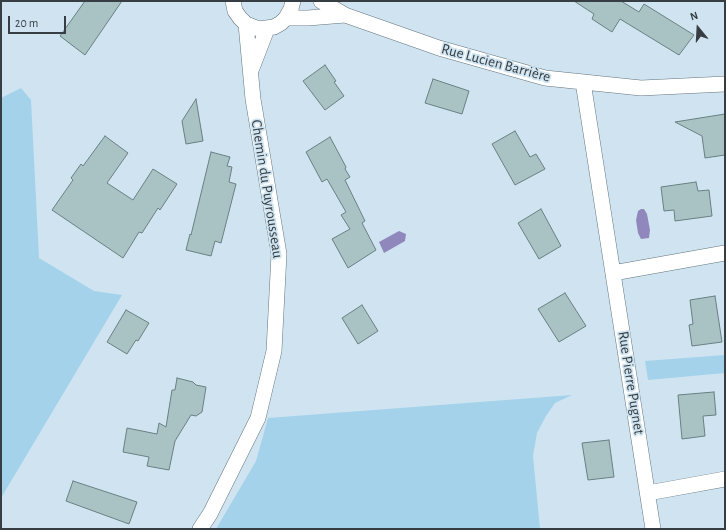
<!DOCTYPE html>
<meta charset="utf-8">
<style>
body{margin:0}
#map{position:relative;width:726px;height:530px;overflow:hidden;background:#cfe4f0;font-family:"Alegreya Sans",sans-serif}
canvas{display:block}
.frame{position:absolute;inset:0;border:2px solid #363e43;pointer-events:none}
.north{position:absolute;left:678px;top:8px;width:40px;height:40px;-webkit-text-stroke:3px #cfe4f0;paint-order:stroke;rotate:342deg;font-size:11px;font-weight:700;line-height:16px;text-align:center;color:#363e43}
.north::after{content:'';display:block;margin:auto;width:14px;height:18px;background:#363e43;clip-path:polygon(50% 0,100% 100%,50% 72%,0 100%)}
.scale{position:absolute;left:8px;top:16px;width:58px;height:18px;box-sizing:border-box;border:2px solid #363e43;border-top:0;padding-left:5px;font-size:12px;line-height:14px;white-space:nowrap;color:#363e43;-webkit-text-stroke:3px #cfe4f0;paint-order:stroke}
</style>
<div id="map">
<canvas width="726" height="530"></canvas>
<div class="frame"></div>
<div class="north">N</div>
<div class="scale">20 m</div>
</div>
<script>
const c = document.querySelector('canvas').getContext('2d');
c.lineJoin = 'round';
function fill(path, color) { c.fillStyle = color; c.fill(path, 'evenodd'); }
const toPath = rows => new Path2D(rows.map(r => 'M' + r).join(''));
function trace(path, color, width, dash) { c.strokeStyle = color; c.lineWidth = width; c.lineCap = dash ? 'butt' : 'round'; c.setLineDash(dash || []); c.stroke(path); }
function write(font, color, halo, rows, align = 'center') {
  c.font = font + ' "Alegreya Sans",sans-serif'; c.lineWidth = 3.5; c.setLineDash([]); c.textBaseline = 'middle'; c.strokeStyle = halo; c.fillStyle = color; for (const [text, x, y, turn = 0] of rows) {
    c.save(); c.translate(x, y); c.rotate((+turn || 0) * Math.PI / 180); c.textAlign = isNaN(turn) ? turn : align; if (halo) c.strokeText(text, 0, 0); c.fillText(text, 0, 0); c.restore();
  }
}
fill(toPath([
 [21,88,31,100,39,258,94,291,122,295,1,498,1,98],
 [725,355,725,373,648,380,645,361],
 [572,395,555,403,546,416,537,433,533,456,540,529,216,529,256,461,268,418]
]), '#a4d2eb');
fill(toPath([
 [641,209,644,209,647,214,650,230,649,238,641,239,638,233,636,220,638,211],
 [399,231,406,234,405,241,384,253,379,242]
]), '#9088bc');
const building = toPath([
 [85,1,122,1,85,55,60,36,85,1],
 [574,1,621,1,639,12,644,4,694,35,679,55,620,19,612,32,592,19,594,14,574,1],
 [325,65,336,81,334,82,344,96,325,110,303,81,325,65],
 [433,79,469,91,462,114,425,103,433,79],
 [196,99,203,141,186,144,182,121,196,99],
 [725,114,725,155,705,158,702,136,675,122,725,114],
 [515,131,530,157,536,154,545,169,515,185,492,144,515,131],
 [105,136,128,153,107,183,133,200,153,169,177,184,160,210,158,208,142,233,139,232,123,258,52,210,73,180,71,178,81,164,83,166,105,136],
 [330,137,346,167,345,169,350,177,345,180,365,221,362,223,376,250,348,268,332,239,350,229,341,215,346,212,327,179,322,182,306,152,330,137],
 [211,152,230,157,227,166,232,167,229,182,236,184,221,243,215,241,211,256,186,250,190,234,191,235,211,152],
 [696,182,698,191,709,190,712,216,675,221,674,210,664,211,661,187,696,182],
 [541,209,561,246,539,259,518,223,541,209],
 [565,293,586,326,559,342,538,309,565,293],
 [715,296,722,342,692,346,689,325,693,324,690,300,715,296],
 [362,305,378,331,358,344,342,318,362,305],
 [126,310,149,323,138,341,136,340,127,354,107,342,126,310],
 [177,378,193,382,196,385,206,387,202,412,196,416,191,415,175,441,169,470,147,466,149,457,123,452,127,428,157,434,159,423,166,427,172,390,175,390,177,378],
 [714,392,716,415,703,416,705,436,682,439,678,395,714,392],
 [609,440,614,477,588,480,582,443,609,440],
 [73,481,137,502,129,524,66,501,73,481]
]);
fill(building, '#a9c2c4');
trace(building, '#688082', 1);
const minor = toPath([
 [233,1,235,11,240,18,246,24,259,29,274,27,281,23,286,18,291,9,293,1],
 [321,1,345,15,439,48,545,78,641,88,725,84],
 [286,18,308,18,345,15],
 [252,68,267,29],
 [583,82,653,529],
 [613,273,725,253],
 [648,493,725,479],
 [200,529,210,514,258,418,274,351,279,254,253,99,246,24]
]);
trace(minor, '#62747e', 16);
trace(minor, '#fff', 15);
write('15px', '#363e43', '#cfe4f0', [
 ["Rue Lucien Barrière",496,63,15],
 ["Chemin du Puyrousseau",267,189,81],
 ["Rue Pierre Pugnet",631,383,81]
]);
</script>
